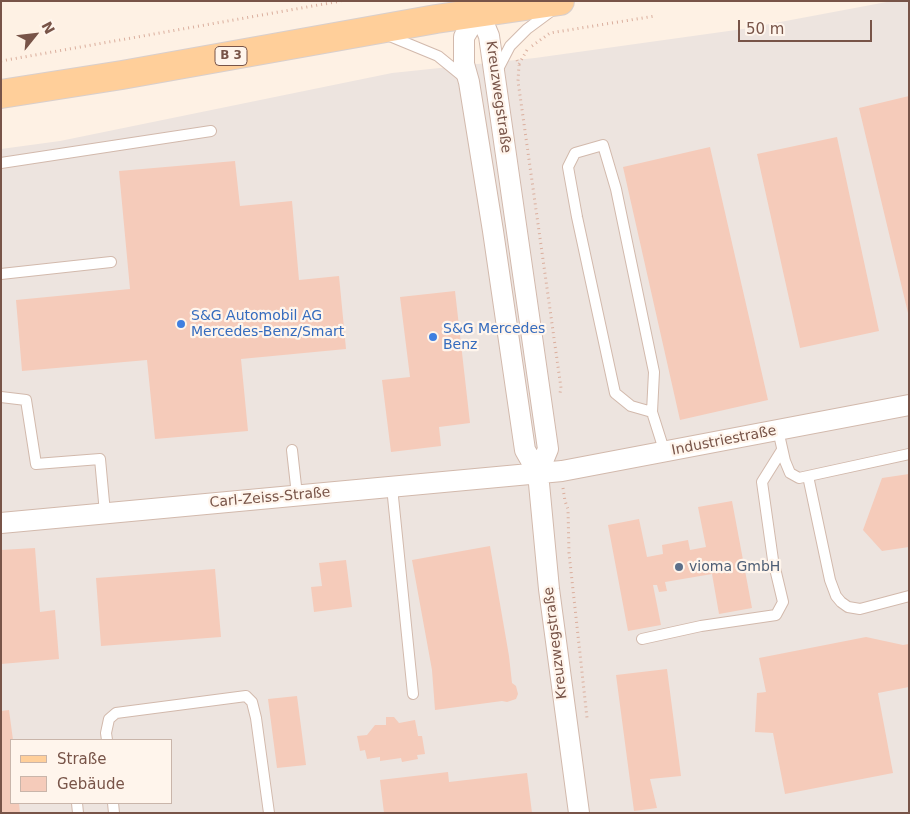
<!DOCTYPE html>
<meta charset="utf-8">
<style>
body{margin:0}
#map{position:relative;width:910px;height:814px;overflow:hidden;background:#fef1e4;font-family:"DejaVu Sans",sans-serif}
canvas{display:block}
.frame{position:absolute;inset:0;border:2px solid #785448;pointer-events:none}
.legend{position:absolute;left:10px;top:739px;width:162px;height:65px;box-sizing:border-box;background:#fff5ec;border:1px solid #c9b5aa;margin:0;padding:6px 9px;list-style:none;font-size:15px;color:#785448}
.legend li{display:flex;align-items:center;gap:10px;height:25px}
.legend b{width:25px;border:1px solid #c9b5aa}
.north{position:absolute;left:10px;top:10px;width:50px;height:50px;-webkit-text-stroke:4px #fff5ec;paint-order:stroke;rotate:61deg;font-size:14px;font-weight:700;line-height:20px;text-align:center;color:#785448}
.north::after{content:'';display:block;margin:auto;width:18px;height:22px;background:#785448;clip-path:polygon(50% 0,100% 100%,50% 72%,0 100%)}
.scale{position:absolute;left:738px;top:20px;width:134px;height:22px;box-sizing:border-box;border:2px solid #785448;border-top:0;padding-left:6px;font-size:15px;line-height:18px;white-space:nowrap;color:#785448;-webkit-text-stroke:4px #fff5ec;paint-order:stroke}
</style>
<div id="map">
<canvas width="910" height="814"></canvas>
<div class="frame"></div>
<ul class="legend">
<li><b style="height:6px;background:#ffcf9a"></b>Straße</li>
<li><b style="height:14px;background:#f5cbba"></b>Gebäude</li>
</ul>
<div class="north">N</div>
<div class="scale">50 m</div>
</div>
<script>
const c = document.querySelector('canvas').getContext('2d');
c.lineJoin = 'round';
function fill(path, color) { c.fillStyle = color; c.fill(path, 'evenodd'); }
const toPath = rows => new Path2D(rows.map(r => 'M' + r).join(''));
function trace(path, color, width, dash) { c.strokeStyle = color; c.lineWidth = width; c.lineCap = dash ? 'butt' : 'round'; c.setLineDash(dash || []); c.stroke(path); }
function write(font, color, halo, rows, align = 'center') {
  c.font = font + ' "DejaVu Sans",sans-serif'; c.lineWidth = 4.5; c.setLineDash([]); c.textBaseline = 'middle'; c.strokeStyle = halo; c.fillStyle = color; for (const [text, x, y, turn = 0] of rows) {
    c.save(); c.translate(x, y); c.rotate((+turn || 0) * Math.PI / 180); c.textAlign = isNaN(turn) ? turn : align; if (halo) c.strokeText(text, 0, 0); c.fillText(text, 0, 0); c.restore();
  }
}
fill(toPath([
 [892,1,909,1,909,813,1,813,1,149,60,141,392,73,535,58,743,29],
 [11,740,171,740,171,803,11,803]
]), '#ede4df');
fill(toPath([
 [909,96,909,313,908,313,859,108],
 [837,137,879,331,800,348,757,154],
 [710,147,768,400,680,420,623,167],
 [235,161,240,206,292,201,299,280,339,276,346,349,241,359,248,431,155,439,147,360,22,371,16,300,130,289,119,171],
 [455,291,470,423,439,427,441,446,391,452,382,380,410,377,400,297],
 [909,474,909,547,882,551,863,530,882,478],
 [732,501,752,608,719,614,712,574,665,582,667,591,659,592,657,585,653,585,661,625,628,631,608,525,639,519,647,557,663,554,662,545,688,540,690,550,706,547,698,507],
 [490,546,509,656,512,683,516,686,518,694,516,699,507,702,502,701,435,710,432,670,412,560],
 [35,548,40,612,55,610,59,659,1,664,1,550],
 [346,560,352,607,314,612,311,587,322,586,319,563],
 [215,569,221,637,101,646,96,578],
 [866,637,903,645,909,644,909,687,878,693,893,773,785,794,773,733,755,732,757,693,766,692,759,658],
 [667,669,681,776,650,779,657,808,634,811,616,675],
 [297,696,306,765,277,768,268,699],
 [9,710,13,740,11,740,11,803,19,803,20,813,1,813,1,711],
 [386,717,394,717,399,723,415,720,418,736,422,736,425,754,417,755,418,759,402,762,401,758,380,761,380,757,367,759,365,750,360,751,357,736,367,735,375,725,386,725],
 [448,772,449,782,527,773,532,813,384,813,380,780]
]), '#f5cbba');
const lane = toPath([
 [387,35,438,56,465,78],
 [497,71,510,46,527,29,554,9],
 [1,163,211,131],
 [1,274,111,262],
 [1,397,26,400,36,464,100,459,105,513],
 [652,412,654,372,616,189,603,145,575,153,568,167,577,217,615,393,631,406,652,412,665,453],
 [778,430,785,461,790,473,799,478,909,454],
 [292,450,297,495],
 [808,476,830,580,836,596,841,602,848,607,860,609,909,596],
 [392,487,413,694],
 [642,639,701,626,776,615,783,602,773,560,762,482,782,450],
 [107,740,106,733,109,719,116,713,246,696,252,702,256,718,269,813],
 [77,803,78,813],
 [113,803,114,813]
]);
const street = toPath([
 [478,3,479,12,489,36,548,449,538,473],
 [479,12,464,37,464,64,469,82,493,231,525,450,538,473,549,589,579,813],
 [1,523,562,471,909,405]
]);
const primary = toPath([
 [1,94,122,75,436,19,560,1]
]);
trace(lane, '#d2b9ac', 12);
trace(street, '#d2b9ac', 22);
trace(primary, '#d9cfcc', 30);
trace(toPath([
 [532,46,550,33,655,16],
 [517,60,519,65,518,81,561,388,560,393],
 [1,61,341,1],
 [519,64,527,50],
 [563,488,565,501,568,509,569,553,587,718]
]), '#daae9d', 3, [1, 4]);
trace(lane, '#fff', 10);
trace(street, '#fff', 20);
trace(primary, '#ffcf9a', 28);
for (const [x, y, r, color] of [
 [181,324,5,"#3f7fe0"],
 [433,337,5,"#3f7fe0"],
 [679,567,5,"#5c6f8a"]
]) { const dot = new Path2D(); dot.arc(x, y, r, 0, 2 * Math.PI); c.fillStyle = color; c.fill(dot); trace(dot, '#fff5ec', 2); }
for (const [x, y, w] of [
 [231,56,32]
]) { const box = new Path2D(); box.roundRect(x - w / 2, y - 9.5, w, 19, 4); c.fillStyle = '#fff5ec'; c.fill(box); trace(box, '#785448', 1); }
write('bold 12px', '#785448', null, [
 ["B 3",231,56]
]);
write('14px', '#785448', '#fff5ec', [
 ["Kreuzwegstraße",498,97,82],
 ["Industriestraße",724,441,-11],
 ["Carl-Zeiss-Straße",270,498,-5],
 ["Kreuzwegstraße",556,643,-97]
]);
write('14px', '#366cbe', '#fff5ec', [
 ["S&G Automobil AG",191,316],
 ["Mercedes-Benz/Smart",191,332],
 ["S&G Mercedes",443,329],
 ["Benz",443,345]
], 'left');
write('14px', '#4e5e75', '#fff5ec', [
 ["vioma GmbH",689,567]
], 'left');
</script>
